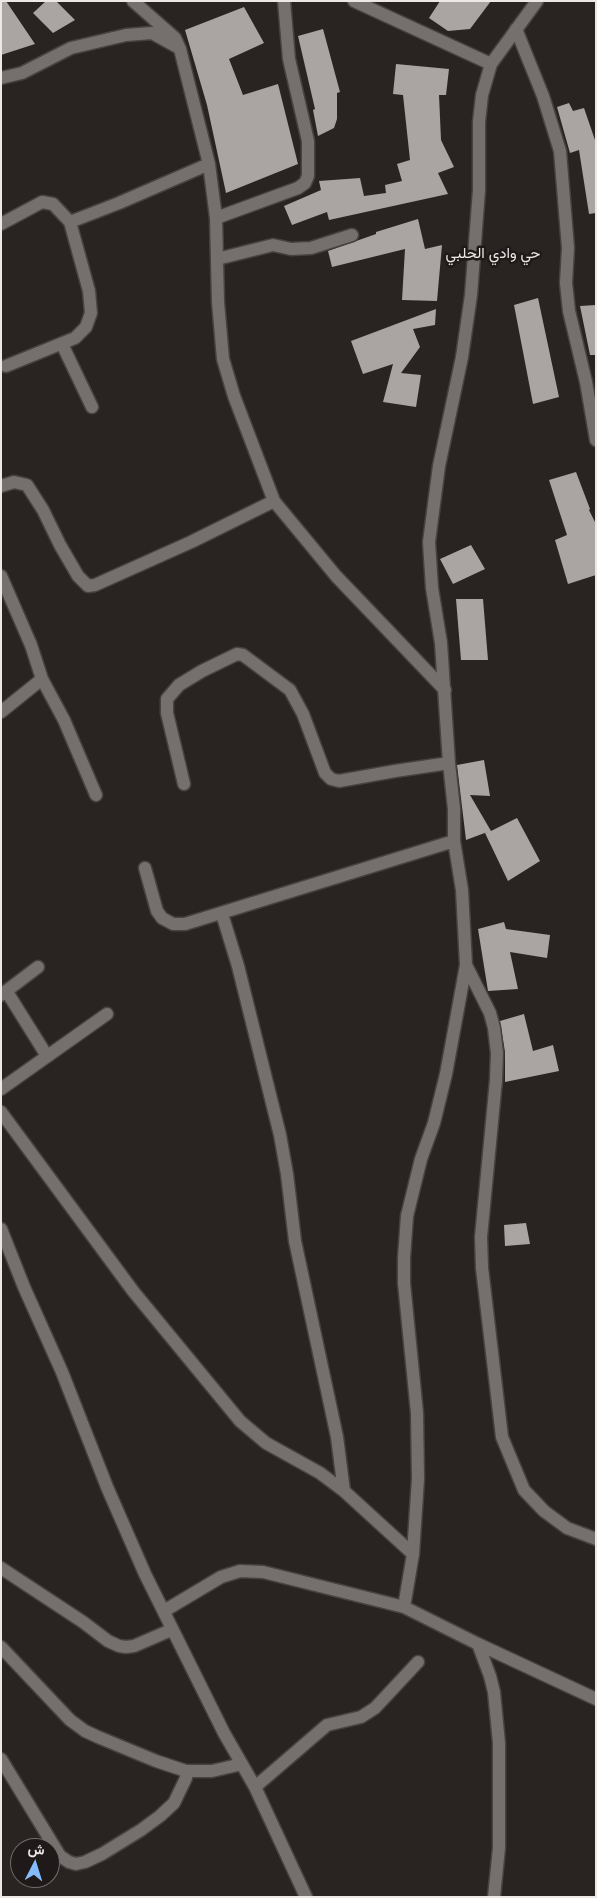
<!DOCTYPE html>
<meta charset="utf-8">
<style>
body{margin:0}
#map{position:relative;width:597px;height:1898px;overflow:hidden;background:#292422;font-family:"DM Sans",Vazirmatn,sans-serif}
canvas{display:block}
.frame{position:absolute;inset:0;border:2px solid #ebe8e6;pointer-events:none}
.north{position:absolute;left:10px;top:1838px;width:50px;height:50px;box-sizing:border-box;background:#1f1a19;border:1px solid #716c6b;border-radius:50%;rotate:5deg;font-size:14px;font-weight:700;line-height:20px;text-align:center;color:#ebe8e6}
.north::after{content:'';display:block;margin:auto;width:18px;height:22px;background:#86bbfb;clip-path:polygon(50% 0,100% 100%,50% 72%,0 100%)}
</style>
<div id="map">
<canvas width="597" height="1898"></canvas>
<div class="frame"></div>
<div class="north">ش</div>
</div>
<script>
const c = document.querySelector('canvas').getContext('2d');
c.lineJoin = 'round';
function fill(path, color) { c.fillStyle = color; c.fill(path, 'evenodd'); }
const toPath = rows => new Path2D(rows.map(r => 'M' + r).join(''));
function trace(path, color, width, dash) { c.strokeStyle = color; c.lineWidth = width; c.lineCap = dash ? 'butt' : 'round'; c.setLineDash(dash || []); c.stroke(path); }
function write(font, color, halo, rows, align = 'center') {
  c.font = font + ' "DM Sans",Vazirmatn,sans-serif'; c.lineWidth = 5; c.setLineDash([]); c.textBaseline = 'middle'; c.strokeStyle = halo; c.fillStyle = color; for (const [text, x, y, turn = 0] of rows) {
    c.save(); c.translate(x, y); c.rotate((+turn || 0) * Math.PI / 180); c.textAlign = isNaN(turn) ? turn : align; if (halo) c.strokeText(text, 0, 0); c.fillText(text, 0, 0); c.restore();
  }
}
fill(toPath([
 [1,1,6,1,35,44,1,55],
 [46,1,56,1,75,20,53,33,33,13],
 [440,1,491,1,470,29,448,31,429,18],
 [244,7,264,43,229,59,243,95,278,84,298,164,226,193,207,105,185,30],
 [323,29,340,92,337,93,337,119,334,128,318,136,313,110,315,109,298,36],
 [396,64,449,69,446,95,439,95,441,140,454,167,438,173,448,194,329,220,327,212,292,225,284,206,321,190,319,181,360,178,364,196,386,193,385,185,402,181,397,164,410,160,403,95,393,94],
 [569,103,573,111,584,108,596,143,596,213,589,214,579,150,570,153,557,107],
 [418,219,425,249,442,245,437,301,402,300,405,249,332,267,328,251,376,234,376,232],
 [538,298,559,397,533,404,514,305],
 [596,305,596,355,590,355,580,306],
 [436,309,435,325,413,329,420,347,401,373,421,375,416,407,383,402,393,364,363,374,351,341],
 [576,472,590,509,589,510,596,524,596,575,568,584,555,540,567,535,549,480],
 [471,545,485,569,453,584,440,559],
 [456,599,483,599,488,660,461,660],
 [484,760,490,796,470,795,491,831,517,818,540,861,508,881,485,833,490,831,466,840,457,765],
 [504,922,506,929,550,935,547,958,510,952,518,989,488,991,478,929],
 [524,1014,533,1051,553,1045,559,1071,505,1082,505,1052,500,1021],
 [526,1223,530,1244,505,1246,504,1225]
]), '#aaa4a2');
const minor = toPath([
 [133,1,175,38,180,49,209,164,216,218,218,302,223,359,234,396,274,501,336,576,445,690],
 [354,1,491,64],
 [516,29,543,96,560,151,568,248,566,283,569,311,586,382,596,440],
 [1,78,22,73,71,48,126,35,152,33,179,48],
 [216,218,298,188,305,183,308,176,308,141,289,59,284,1],
 [1,224,42,202,53,204,70,222],
 [217,259,273,245,291,249,311,248,352,235],
 [62,344,92,407],
 [6,366,75,338,86,327,91,313,89,291,70,222,119,203,209,164],
 [1,486,14,482,27,485,43,510,60,545,78,576,88,586,95,585,191,542,274,501],
 [1,576,31,645,42,679,64,720,96,795],
 [1,712,42,679],
 [184,784,167,713,167,699,179,685,202,671,237,654,243,655,290,690,303,714,325,773,331,779,339,781,395,771,449,763],
 [145,868,157,911,162,918,173,924,185,924,454,841],
 [222,914,238,966,280,1135,287,1174,295,1241,337,1437,344,1491],
 [466,965,490,1013,494,1028,497,1053,496,1080,481,1237,482,1268,502,1437,524,1490,544,1511,567,1528,596,1539],
 [7,992,47,1056],
 [1,995,38,967],
 [1,1089,107,1014],
 [1,1112,133,1291,240,1421,266,1443,320,1473,344,1491,413,1554],
 [1,1229,24,1287,62,1372,107,1487,145,1574,224,1733,255,1787,306,1897],
 [1,1568,83,1622,108,1641,119,1646,126,1647,134,1646,171,1630],
 [404,1607,413,1554,418,1479,417,1413,404,1283,404,1258,407,1216,421,1159,434,1123,446,1074,466,965,462,890,454,841,454,809,449,763,441,643,432,588,429,542,439,466,462,357,471,295,479,190,479,122,482,95,491,64,537,1],
 [164,1611,221,1577,240,1571,263,1572,404,1607,478,1644,596,1699],
 [478,1644,490,1676,494,1692,499,1743,499,1848,494,1897],
 [1,1647,70,1720,85,1731,98,1737,156,1761,186,1771,212,1771,242,1764],
 [1,1759,60,1856,69,1862,76,1864,85,1862,102,1854,141,1830,160,1816,174,1803,186,1778,186,1771],
 [255,1787,327,1725,361,1717,375,1708,418,1662]
]);
trace(minor, '#454240', 15);
trace(minor, '#75706d', 12);
write('15px', '#ebe8e6', '#1f1a19', [
 ["حي وادي الحلبي",493,254]
]);
</script>
